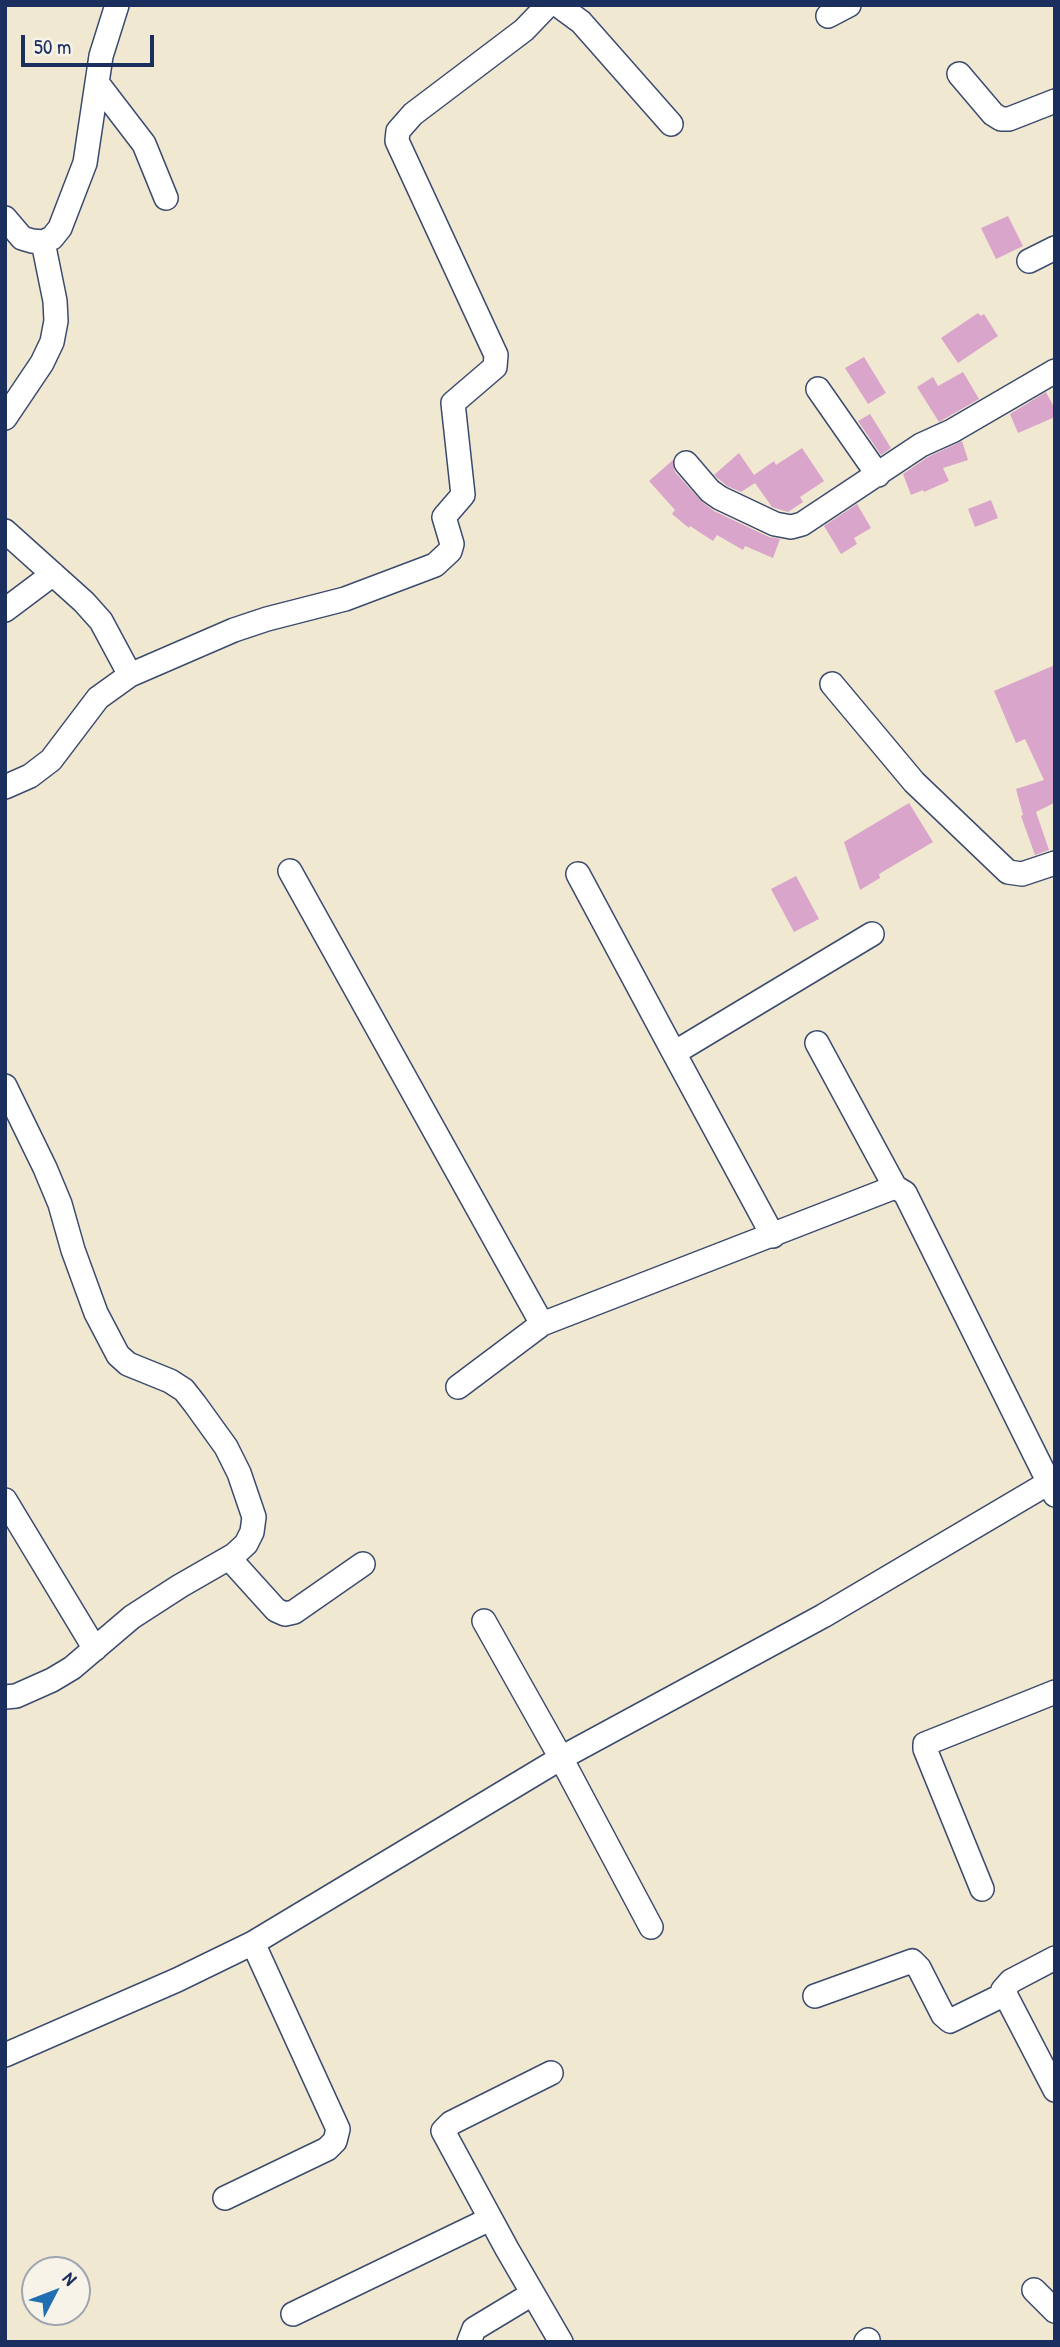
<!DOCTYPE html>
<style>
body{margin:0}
#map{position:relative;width:1060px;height:2347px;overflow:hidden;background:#f1e8d1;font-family:"Patrick Hand",sans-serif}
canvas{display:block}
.frame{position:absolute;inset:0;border:7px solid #1b2f5e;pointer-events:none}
.north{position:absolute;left:21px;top:2256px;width:70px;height:70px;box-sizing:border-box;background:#f7f3e8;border:2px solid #9fa5b1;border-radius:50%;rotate:48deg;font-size:19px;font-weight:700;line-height:28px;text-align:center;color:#1b2f5e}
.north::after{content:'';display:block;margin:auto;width:24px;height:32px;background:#1f6fb2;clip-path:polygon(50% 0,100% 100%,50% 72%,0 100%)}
.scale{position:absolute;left:21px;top:35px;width:133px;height:32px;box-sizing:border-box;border:4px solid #1b2f5e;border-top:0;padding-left:9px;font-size:21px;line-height:24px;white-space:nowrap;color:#1b2f5e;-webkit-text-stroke:5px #f7f3e8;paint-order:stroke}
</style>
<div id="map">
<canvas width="1060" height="2347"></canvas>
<div class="frame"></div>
<div class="north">N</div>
<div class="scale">50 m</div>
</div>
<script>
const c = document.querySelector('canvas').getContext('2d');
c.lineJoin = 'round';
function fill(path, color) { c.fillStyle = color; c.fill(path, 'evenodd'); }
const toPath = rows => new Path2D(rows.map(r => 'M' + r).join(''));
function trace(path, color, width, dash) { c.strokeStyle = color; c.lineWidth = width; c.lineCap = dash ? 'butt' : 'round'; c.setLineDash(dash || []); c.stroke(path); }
fill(toPath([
 [1008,216,1023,246,996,259,981,228],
 [978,313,981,316,984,314,998,336,958,363,941,338],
 [864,357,886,393,868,404,845,368],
 [963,372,979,399,939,422,917,387,933,377,938,386],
 [1046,392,1055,409,1055,417,1018,433,1010,414],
 [870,414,891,448,881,455,858,421],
 [962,441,968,460,943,468,949,481,924,492,923,490,911,495,903,474,928,457],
 [802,448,824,481,800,497,803,502,788,512,772,507,755,483,741,492,727,486,714,475,739,453,754,475,774,461,776,465],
 [673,460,675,472,702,502,714,511,769,537,780,539,773,558,745,546,743,550,717,535,713,541,690,526,689,528,672,514,675,510,649,481],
 [991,500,998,518,975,527,968,509],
 [857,504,871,528,854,538,857,544,841,554,824,526],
 [1055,665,1055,805,1054,803,1036,812,1049,850,1035,855,1021,816,1023,815,1016,789,1044,780,1025,739,1016,743,994,691],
 [909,803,933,842,879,874,880,878,860,890,844,842],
 [796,876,819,919,794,932,771,889]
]), '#d9a5ca');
const minor = toPath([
 [558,5,581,22,671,124],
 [828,16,849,5],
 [959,74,993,114,1001,119,1009,119,1055,101],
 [98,84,144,144,166,198],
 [5,218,22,238,32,241,43,242,52,238,60,228,85,163,101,56,117,5],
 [1029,261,1055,248],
 [818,389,878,475],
 [5,418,42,363,52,342,56,321,55,301,43,242],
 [686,463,710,491,720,498,775,524,791,527,802,524,921,445,952,431,1055,371],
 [5,531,84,602,101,621,130,675],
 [5,610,53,574],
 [832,684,914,782,1008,872,1022,874,1055,863],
 [5,787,30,776,51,760,98,698,130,675,234,630,267,619,345,599,435,565,450,551,452,544,444,517,463,495,453,403,495,367,496,355,397,141,398,131,413,114,524,30,548,5],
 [290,871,542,1324],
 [578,874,674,1053],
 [817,1043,895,1187],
 [5,1086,45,1168,60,1204,73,1250,96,1313,118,1355,128,1364,170,1381,184,1390,195,1404,226,1447,239,1473,254,1517,252,1532,246,1544,234,1555,180,1586,132,1617,72,1668,52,1680,16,1696,5,1697],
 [773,1236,674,1053,872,934],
 [458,1387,542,1324,895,1187,905,1193,1055,1495],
 [5,1500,95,1649],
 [229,1558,276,1610,285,1614,294,1612,363,1564],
 [484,1621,561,1758,651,1927],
 [982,1889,925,1749,925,1744,1055,1692],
 [1055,1958,1011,1981,1003,1990,1055,2090],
 [815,1996,912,1961,919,1968,943,2015,950,2021,1005,1994],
 [5,2055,177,1980,253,1943,561,1758,823,1616,1055,1479],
 [551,2073,451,2123,443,2131,507,2249,561,2342],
 [225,2198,327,2149,335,2141,338,2129,253,1943],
 [1034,2290,1055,2311],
 [293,2314,490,2219],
 [469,2342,474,2329,532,2294],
 [866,2342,868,2340]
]);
trace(minor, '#3b4b6f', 26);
trace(minor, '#fff', 23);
</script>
